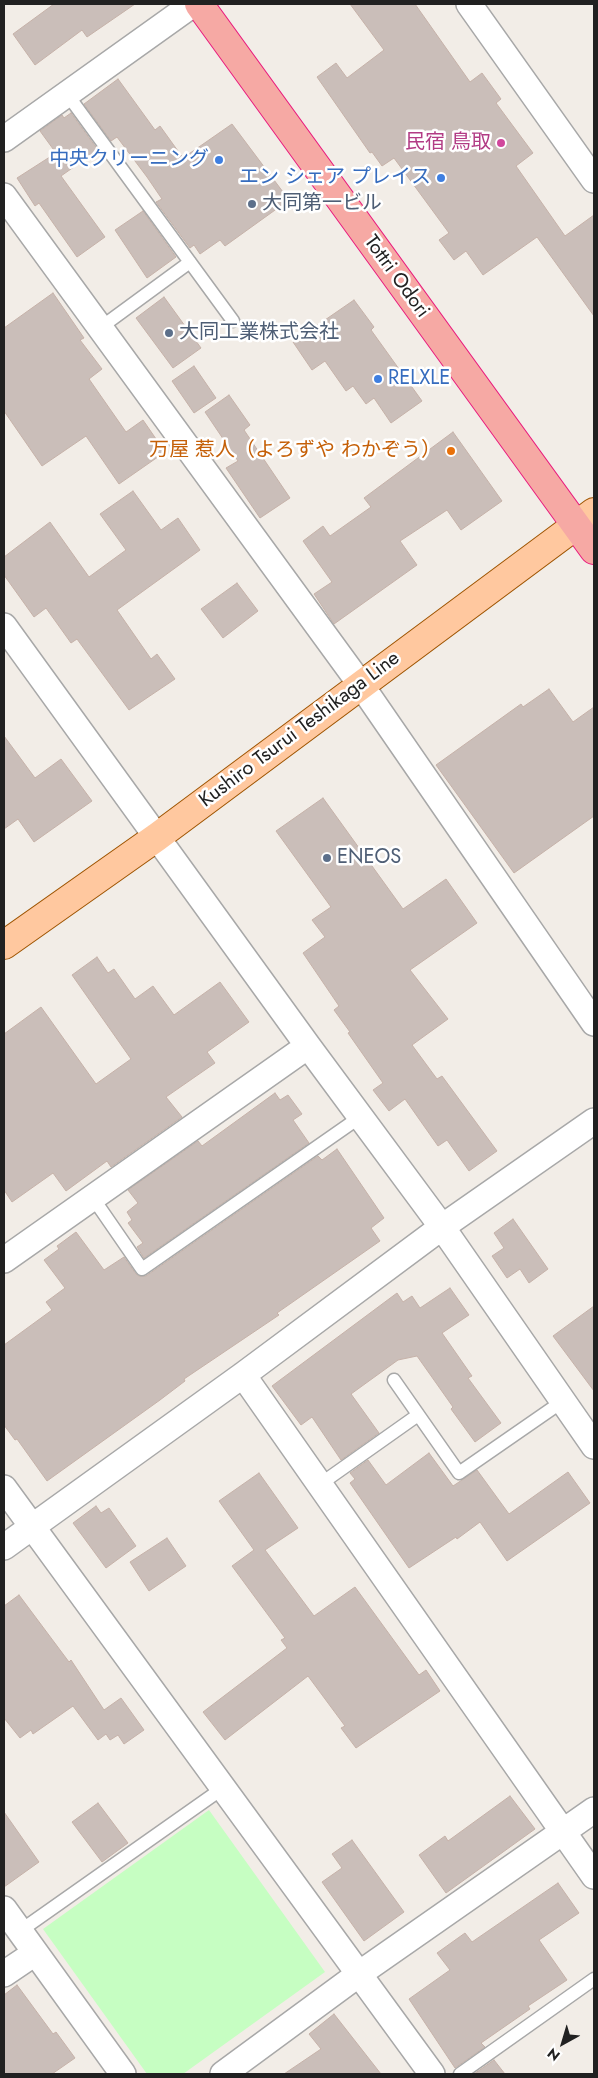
<!DOCTYPE html>
<meta charset="utf-8">
<style>
body{margin:0}
#map{position:relative;width:598px;height:2078px;overflow:hidden;background:#f2ede7;font-family:Jost,sans-serif}
canvas{display:block}
.frame{position:absolute;inset:0;border:5px solid #212121;pointer-events:none}
.north{position:absolute;left:538px;top:2018px;width:50px;height:50px;-webkit-text-stroke:4px #fff;paint-order:stroke;rotate:219deg;font-size:14px;font-weight:700;line-height:20px;text-align:center;color:#212121}
.north::after{content:'';display:block;margin:auto;width:18px;height:22px;background:#212121;clip-path:polygon(50% 0,100% 100%,50% 72%,0 100%)}
</style>
<div id="map">
<canvas width="598" height="2078"></canvas>
<div class="frame"></div>
<div class="north">N</div>
</div>
<script>
const c = document.querySelector('canvas').getContext('2d');
c.lineJoin = 'round';
function fill(path, color) { c.fillStyle = color; c.fill(path, 'evenodd'); }
const toPath = rows => new Path2D(rows.map(r => 'M' + r).join(''));
function trace(path, color, width, dash) { c.strokeStyle = color; c.lineWidth = width; c.lineCap = dash ? 'butt' : 'round'; c.setLineDash(dash || []); c.stroke(path); }
function write(font, color, halo, rows, align = 'center') {
  c.font = font + ' Jost,"Noto Sans JP",sans-serif'; c.lineWidth = 5; c.setLineDash([]); c.textBaseline = 'middle'; c.strokeStyle = halo; c.fillStyle = color; for (const [text, x, y, turn = 0] of rows) {
    c.save(); c.translate(x, y); c.rotate((+turn || 0) * Math.PI / 180); c.textAlign = isNaN(turn) ? turn : align; if (halo) c.strokeText(text, 0, 0); c.fillText(text, 0, 0); c.restore();
  }
}
fill(toPath([
 [209,1810,325,1972,183,2074,147,2074,43,1929]
]), '#c6fec2');
const building = toPath([
 [54,4,135,4,87,37,82,30,35,65,13,34,54,4],
 [350,4,415,4,470,82,482,73,501,99,496,103,533,153,516,166,565,236,594,215,594,316,537,237,483,275,466,251,454,260,439,240,449,233,394,158,382,166,372,152,370,153,317,77,336,63,347,78,384,50,350,4],
 [118,79,155,130,160,126,183,158,232,124,289,200,225,246,220,240,200,254,194,245,190,248,156,202,162,199,147,177,117,137,111,141,84,104,118,79],
 [71,113,98,150,61,176,105,237,77,257,39,203,35,206,17,178,56,153,40,131,62,115,64,118,71,113],
 [143,211,176,257,147,278,115,230,143,211],
 [53,293,84,338,80,340,102,369,89,379,126,432,143,420,165,452,119,484,86,436,42,466,4,411,4,328,53,293],
 [164,297,201,348,173,368,136,318,164,297],
 [354,300,374,327,371,330,422,401,391,423,374,398,366,404,353,386,346,391,325,361,312,370,293,342,354,300],
 [194,366,216,398,194,413,172,381,194,366],
 [229,395,250,425,244,430,290,498,260,518,226,468,238,461,205,412,229,395],
 [453,432,502,501,461,530,447,510,400,541,417,565,334,624,314,594,332,582,303,541,323,526,330,536,371,507,364,498,453,432],
 [133,491,161,530,178,518,200,550,117,610,151,659,157,654,175,679,129,710,77,639,71,643,46,608,34,617,4,575,4,557,50,522,89,577,126,550,100,514,133,491],
 [237,583,258,611,223,638,201,609,237,583],
 [549,689,573,722,594,707,594,816,514,873,436,765,521,704,523,707,549,689],
 [4,736,35,778,61,759,92,801,34,842,18,819,4,829,4,736],
 [323,798,403,909,446,879,477,923,410,970,448,1019,412,1045,437,1079,442,1076,497,1151,469,1171,447,1140,438,1146,405,1099,389,1111,373,1090,383,1083,348,1033,350,1032,334,1010,339,1006,303,953,325,937,312,920,331,907,276,831,323,798],
 [97,957,108,973,114,969,135,999,153,986,174,1015,220,982,249,1022,207,1052,215,1063,166,1097,182,1117,111,1167,107,1161,66,1191,53,1173,12,1202,4,1190,4,1034,41,1007,96,1084,131,1059,72,975,97,957],
 [275,1093,280,1100,288,1095,302,1114,293,1120,309,1143,144,1258,137,1247,143,1243,128,1223,132,1220,127,1212,138,1203,128,1190,198,1141,202,1146,275,1093],
 [337,1149,384,1218,371,1228,380,1241,277,1313,279,1315,184,1379,185,1381,160,1400,47,1481,17,1439,15,1440,4,1425,4,1345,52,1310,46,1302,65,1288,44,1260,59,1249,57,1246,76,1232,104,1270,124,1257,136,1274,139,1276,146,1276,318,1156,322,1160,337,1149],
 [513,1219,548,1269,529,1283,520,1269,507,1278,492,1256,504,1248,494,1233,513,1219],
 [450,1288,469,1315,442,1333,472,1376,468,1378,501,1423,475,1442,451,1409,453,1407,417,1356,398,1360,351,1394,379,1433,341,1460,312,1417,301,1425,272,1386,397,1293,403,1302,412,1296,420,1308,450,1288],
 [594,1306,594,1391,553,1336,594,1306],
 [429,1453,453,1486,477,1470,509,1514,568,1472,590,1503,507,1561,480,1522,457,1539,456,1537,409,1568,350,1483,355,1479,350,1473,368,1460,386,1485,429,1453],
 [259,1473,298,1528,265,1550,314,1616,355,1587,419,1675,426,1670,440,1691,356,1748,341,1728,345,1726,308,1676,225,1740,203,1712,287,1648,281,1640,285,1638,232,1566,254,1550,219,1501,259,1473],
 [96,1506,101,1513,109,1508,136,1546,106,1568,73,1523,96,1506],
 [167,1538,186,1566,149,1591,130,1562,167,1538],
 [19,1595,69,1662,71,1660,104,1710,121,1698,144,1730,124,1744,118,1735,110,1740,106,1734,98,1740,73,1706,33,1734,31,1730,20,1738,4,1718,4,1606,19,1595],
 [510,1796,535,1829,446,1893,419,1855,445,1836,448,1841,510,1796],
 [98,1803,128,1843,102,1862,72,1822,98,1803],
 [4,1812,39,1862,4,1887,4,1812],
 [352,1840,404,1912,364,1941,322,1882,342,1868,332,1854,352,1840],
 [558,1883,579,1913,539,1940,567,1980,528,2006,530,2009,481,2043,485,2047,455,2068,409,1999,450,1970,437,1953,465,1933,472,1942,558,1883],
 [17,1985,53,2034,56,2032,75,2058,52,2074,4,2074,4,1995,17,1985],
 [334,2014,381,2074,284,2074,321,2049,309,2034,334,2014],
 [494,2060,505,2074,474,2074,494,2060]
]);
fill(building, '#cabeb9');
trace(building, '#c5b1a8', 1);
const service = toPath([
 [67,94,233,321],
 [100,328,190,262],
 [93,1198,142,1269,360,1117],
 [394,1380,459,1473,563,1401],
 [319,1485,418,1415],
 [20,1931,223,1788],
 [460,2074,594,1979]
]);
const minor = toPath([
 [469,4,594,180],
 [4,139,193,4],
 [4,196,361,685,594,1023],
 [4,626,308,1046,442,1227,594,1446],
 [4,1260,308,1046],
 [243,1375,594,1876],
 [4,1488,432,2074],
 [4,1547,243,1375,442,1227,594,1121],
 [4,1909,123,2074],
 [4,1974,35,1953],
 [223,2074,359,1974,594,1810]
]);
const primary = toPath([
 [4,945,157,837,594,512]
]);
const trunk = toPath([
 [199,4,594,550]
]);
trace(service, '#a8a8a8', 15);
trace(minor, '#a8a8a8', 28);
trace(primary, '#9e5400', 30);
trace(trunk, '#e91b7e', 30);
trace(service, '#fff', 12);
trace(minor, '#fff', 25);
trace(primary, '#ffc89f', 28);
trace(trunk, '#f6a9a4', 28);
for (const [x, y, r, color] of [
 [501,143,5,"#d1479c"],
 [219,160,5,"#3f7fe0"],
 [441,178,5,"#3f7fe0"],
 [252,204,5,"#5c6f8a"],
 [169,333,5,"#5c6f8a"],
 [378,379,5,"#3f7fe0"],
 [451,451,5,"#e8710a"],
 [327,858,5,"#5c6f8a"]
]) { const dot = new Path2D(); dot.arc(x, y, r, 0, 2 * Math.PI); c.fillStyle = color; c.fill(dot); trace(dot, '#fff', 2); }
write('20px', '#b23c85', '#fff', [
 ["民宿 鳥取",491,143]
], 'right');
write('20px', '#366cbe', '#fff', [
 ["中央クリーニング",209,160],
 ["エン シェア プレイス",431,178],
 ["RELXLE",388,379,"left"]
], 'right');
write('20px', '#4e5e75', '#fff', [
 ["大同第一ビル",262,204],
 ["大同工業株式会社",179,333],
 ["ENEOS",337,858]
], 'left');
write('20px', '#212121', '#fff', [
 ["Tottri Odori",396,277,54],
 ["Kushiro Tsurui Teshikaga Line",300,730,-37]
]);
write('20px', '#c56008', '#fff', [
 ["万屋 惹人（よろずや わかぞう）",441,451]
], 'right');
</script>
